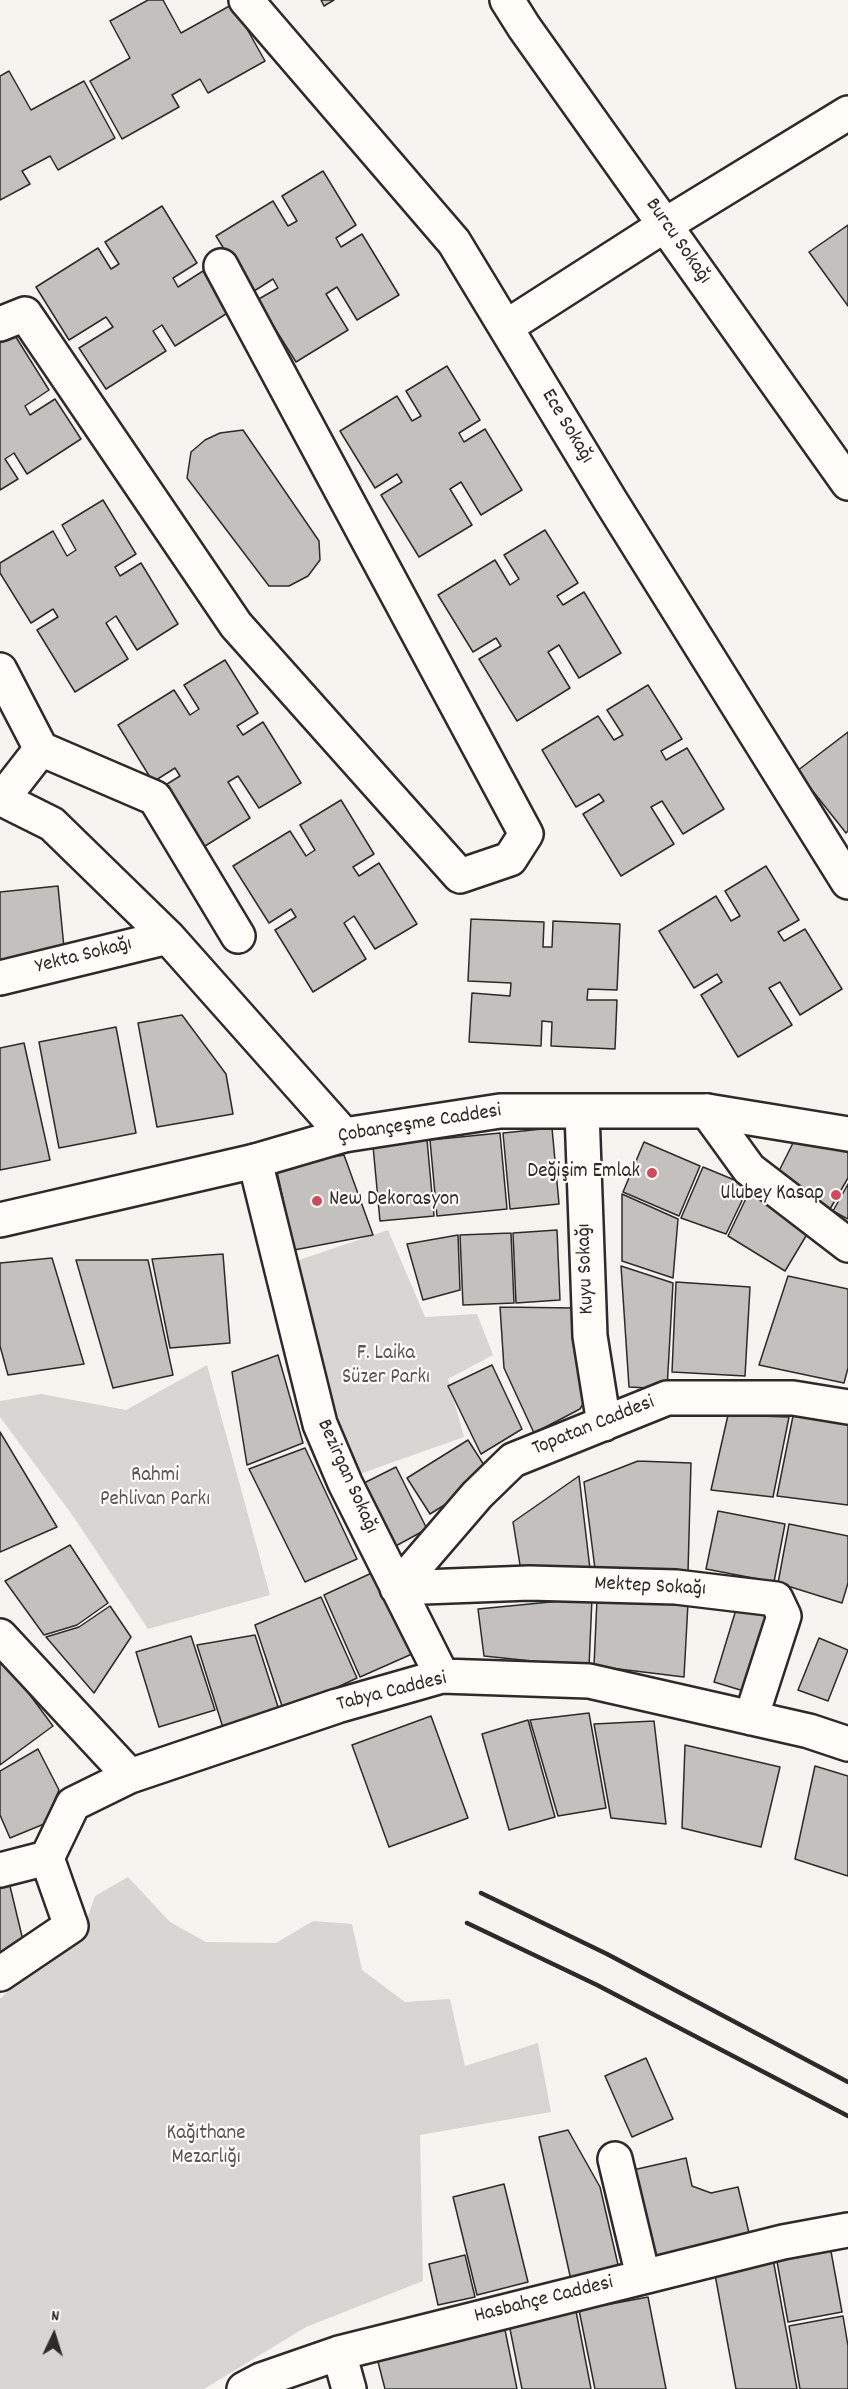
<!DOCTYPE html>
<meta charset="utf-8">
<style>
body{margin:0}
#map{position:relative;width:848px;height:2389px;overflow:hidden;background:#f5f4ef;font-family:Dekko,sans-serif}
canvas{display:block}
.north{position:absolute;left:24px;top:2305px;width:60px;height:60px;-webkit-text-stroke:4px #fdfcf7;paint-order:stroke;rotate:4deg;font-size:16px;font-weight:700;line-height:24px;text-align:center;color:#2b2b2b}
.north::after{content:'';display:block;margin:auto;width:21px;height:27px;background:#2b2b2b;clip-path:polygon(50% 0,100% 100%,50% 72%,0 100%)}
</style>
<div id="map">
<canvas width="848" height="2389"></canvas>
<div class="north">N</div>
</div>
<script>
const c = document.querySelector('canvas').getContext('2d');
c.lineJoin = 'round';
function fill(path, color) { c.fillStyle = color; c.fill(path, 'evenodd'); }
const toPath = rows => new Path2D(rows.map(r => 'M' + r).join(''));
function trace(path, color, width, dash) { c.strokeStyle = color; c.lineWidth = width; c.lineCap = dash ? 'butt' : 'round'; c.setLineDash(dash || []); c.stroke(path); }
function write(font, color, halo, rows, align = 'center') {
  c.font = font + ' Dekko,sans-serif'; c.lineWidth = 4.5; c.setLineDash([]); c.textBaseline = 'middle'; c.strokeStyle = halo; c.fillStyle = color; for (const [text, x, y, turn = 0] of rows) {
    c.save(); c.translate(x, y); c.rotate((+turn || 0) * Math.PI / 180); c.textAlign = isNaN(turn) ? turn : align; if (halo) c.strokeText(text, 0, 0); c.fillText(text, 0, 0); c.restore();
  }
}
fill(toPath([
 [388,1230,425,1317,477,1314,493,1355,448,1379,464,1437,351,1477,290,1263],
 [207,1365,270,1595,148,1629,73,1516,0,1417,0,1401,41,1394,126,1410],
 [128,1877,170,1922,206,1942,276,1943,313,1921,352,1924,362,1970,405,2002,450,1999,465,2066,538,2043,551,2112,420,2135,423,2281,306,2327,204,2389,0,2389,0,1999,18,1981,80,1940,95,1896]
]), '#d7d6d2');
const building = toPath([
 [148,0,163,0,181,33,233,4,265,61,208,93,200,79,172,95,179,107,122,139,90,81,130,58,110,21,148,0],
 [321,0,334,0,324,6,321,0],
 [9,71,31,110,84,81,115,138,58,170,50,156,22,171,30,184,0,200,0,76,9,71],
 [323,171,356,225,336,238,341,247,362,234,399,295,357,320,337,287,326,294,348,330,296,362,257,300,278,288,273,279,251,293,216,236,273,201,288,226,297,221,282,196,323,171],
 [162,206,197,263,173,278,178,287,203,271,229,312,175,346,162,325,153,331,166,351,106,389,79,348,113,327,106,317,69,340,36,287,98,248,111,269,119,264,105,242,162,206],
 [848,225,848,306,809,252,848,225],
 [14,334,49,390,25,406,30,415,55,399,81,439,27,474,14,453,5,459,18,479,0,490,0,343,14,334],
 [447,366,480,420,459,433,464,442,485,429,522,490,481,515,461,482,450,489,472,525,419,557,381,495,402,482,397,474,375,488,340,431,397,396,412,421,421,416,406,391,447,366],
 [243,430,319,541,320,560,308,576,289,586,269,586,187,478,191,452,205,440,220,433,243,430],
 [103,500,136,554,115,567,120,576,141,563,178,624,137,650,116,616,106,623,128,659,75,692,37,630,58,617,53,609,31,623,0,573,0,563,53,531,67,556,76,550,62,525,103,500],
 [545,530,578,583,557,596,563,605,584,592,621,653,579,678,559,645,548,652,570,688,517,721,479,659,501,646,496,638,473,652,438,595,495,560,510,585,519,579,504,555,545,530],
 [225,660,258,713,237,726,243,735,263,722,301,783,259,808,238,776,228,782,250,818,197,851,159,789,180,776,175,768,153,782,118,725,174,690,190,715,199,709,184,685,225,660],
 [648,685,682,739,661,751,666,760,687,748,724,809,683,834,662,801,651,807,674,844,621,876,583,814,604,801,599,794,576,807,542,750,598,716,614,740,623,735,607,710,648,685],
 [848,732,848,831,846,833,797,771,848,732],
 [341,800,374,854,353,867,359,876,379,863,417,924,375,949,354,916,344,923,366,959,313,992,275,930,296,917,291,909,269,923,233,866,290,831,306,856,315,850,300,825,341,800],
 [766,866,799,920,778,932,784,941,805,929,842,989,800,1015,780,982,769,988,792,1025,738,1057,701,995,722,982,717,974,694,988,659,931,716,896,731,921,740,916,725,891,766,866],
 [58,886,65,958,0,964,0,892,58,886],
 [471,919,544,922,543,947,552,947,553,921,620,924,617,990,588,989,587,1000,617,1000,615,1049,551,1046,552,1022,542,1021,541,1046,469,1042,472,993,510,996,511,983,468,981,471,919],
 [182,1015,226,1074,233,1114,157,1127,138,1023,182,1015],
 [116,1027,136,1133,59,1148,39,1042,116,1027],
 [24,1043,50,1160,0,1170,0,1048,24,1043],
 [552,1128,559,1204,510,1209,503,1133,552,1128],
 [500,1133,507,1209,437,1216,430,1140,500,1133],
 [798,1133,848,1152,848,1178,830,1209,779,1171,798,1133],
 [427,1140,434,1216,380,1221,373,1146,427,1140],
 [644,1142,700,1166,679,1216,623,1192,644,1142],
 [344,1155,373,1235,294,1250,276,1167,344,1155],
 [703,1167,749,1186,726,1234,681,1218,703,1167],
 [848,1184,848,1219,833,1211,848,1184],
 [751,1188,812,1226,785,1271,728,1236,751,1188],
 [622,1194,678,1219,673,1278,622,1261,622,1194],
 [557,1230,560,1300,516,1303,513,1233,557,1230],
 [511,1233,514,1303,463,1305,460,1235,511,1233],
 [458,1235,460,1290,423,1300,407,1244,458,1235],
 [223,1254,230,1343,170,1348,152,1259,223,1254],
 [52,1258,84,1364,8,1375,0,1346,0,1263,52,1258],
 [76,1260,148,1260,173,1375,113,1388,76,1260],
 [621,1266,673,1283,667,1389,629,1387,621,1266],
 [788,1276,848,1289,848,1368,844,1383,759,1365,788,1276],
 [676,1282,750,1287,745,1376,672,1372,676,1282],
 [500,1307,574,1308,590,1392,580,1409,534,1433,504,1368,500,1307],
 [278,1355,303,1443,247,1465,232,1372,278,1355],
 [492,1365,522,1429,481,1454,448,1386,492,1365],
 [728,1415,789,1417,773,1497,711,1490,728,1415],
 [793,1416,848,1423,848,1505,777,1496,793,1416],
 [0,1432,57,1527,0,1552,0,1432],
 [468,1440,491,1476,430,1514,407,1478,468,1440],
 [305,1448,357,1559,305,1582,249,1469,305,1448],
 [638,1461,691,1463,688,1572,595,1569,584,1482,638,1461],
 [396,1467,427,1529,392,1548,360,1485,396,1467],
 [579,1476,590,1569,521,1571,513,1522,579,1476],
 [718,1511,785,1524,774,1582,706,1569,718,1511],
 [789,1524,848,1536,848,1583,842,1603,778,1583,789,1524],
 [70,1545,108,1603,77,1625,44,1635,5,1581,70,1545],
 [376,1571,412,1654,360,1677,324,1595,376,1571],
 [321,1597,357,1678,284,1712,255,1625,321,1597],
 [592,1598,589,1667,484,1656,478,1609,592,1598],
 [597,1599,688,1603,684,1677,594,1666,597,1599],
 [738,1603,771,1614,747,1692,714,1682,738,1603],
 [110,1606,131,1637,94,1693,46,1637,79,1627,110,1606],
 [255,1635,280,1713,224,1731,197,1645,255,1635],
 [191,1636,215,1710,159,1727,136,1652,191,1636],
 [819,1638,848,1650,828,1701,798,1690,819,1638],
 [0,1655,53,1726,0,1765,0,1655],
 [589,1713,606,1808,558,1816,530,1720,589,1713],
 [431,1716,468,1818,389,1847,352,1745,431,1716],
 [528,1720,555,1817,509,1830,482,1734,528,1720],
 [654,1721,666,1824,611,1818,594,1724,654,1721],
 [685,1745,780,1767,761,1847,682,1828,685,1745],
 [38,1749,59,1790,44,1824,10,1838,0,1815,0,1771,38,1749],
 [815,1766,848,1776,848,1876,795,1859,815,1766],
 [9,1882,26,1953,0,1960,0,1884,9,1882],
 [646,2058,673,2119,632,2137,605,2076,646,2058],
 [568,2130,600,2187,619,2269,571,2280,539,2137,568,2130],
 [686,2158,692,2186,711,2193,738,2187,750,2237,654,2260,633,2170,686,2158],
 [504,2184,528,2282,477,2295,453,2197,504,2184],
 [830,2246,842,2312,788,2322,776,2256,830,2246],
 [465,2255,475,2297,438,2305,429,2264,465,2255],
 [773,2259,797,2389,736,2389,714,2269,773,2259],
 [648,2297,666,2389,595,2389,579,2310,648,2297],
 [576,2311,591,2389,522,2389,509,2324,576,2311],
 [843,2316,848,2346,848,2389,800,2389,789,2326,843,2316],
 [504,2325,517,2389,385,2389,377,2358,504,2325]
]);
fill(building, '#c2c1be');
trace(building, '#2b2b2b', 1.5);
const street = toPath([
 [246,0,454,242,610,500,848,882],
 [0,324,25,314,236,625,460,876,510,859,526,834,221,266],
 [506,327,665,225,848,113],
 [0,670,41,749],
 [0,798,52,824,168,937,344,1135],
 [2,799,41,749,155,798,238,936],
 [0,978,168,937],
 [707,1111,749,1169,848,1245],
 [582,1112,590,1336,604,1424],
 [255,1161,320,1424,345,1483,442,1676],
 [397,1588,477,1495,513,1460,667,1398,793,1398,848,1407],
 [397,1588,529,1583,676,1587,776,1599,784,1616,751,1718],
 [0,1636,130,1776,337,1706,442,1676,589,1681,809,1731,848,1744],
 [0,1870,47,1858,73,1804,130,1776],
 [0,1974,71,1926,47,1858],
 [615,2159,643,2276],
 [339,2353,349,2389],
 [244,2389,261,2380,339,2353,783,2242,848,2230]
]);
const secondary = toPath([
 [507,0,524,27,848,483],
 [0,1220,255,1161,344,1135,500,1111,707,1111,848,1134]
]);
trace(street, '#2b2b2b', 38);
trace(secondary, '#2b2b2b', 38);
trace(street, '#fdfcf7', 33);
trace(secondary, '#fdfcf7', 33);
trace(toPath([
 [481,1893,607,1954,848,2082],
 [467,1923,597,1985,848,2116]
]), '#2b2b2b', 4.5);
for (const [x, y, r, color] of [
 [652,1173,6,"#d1495b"],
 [836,1195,6,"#d1495b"],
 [317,1201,6,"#d1495b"]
]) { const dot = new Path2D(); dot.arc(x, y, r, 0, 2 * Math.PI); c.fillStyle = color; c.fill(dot); trace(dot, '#fdfcf7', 2); }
write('21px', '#2b2b2b', '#fdfcf7', [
 ["Burcu Sokağı",677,242,55],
 ["Ece Sokağı",566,427,59],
 ["Yekta Sokağı",84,957,-14],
 ["Çobançeşme Caddesi",420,1125,-9],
 ["Kuyu Sokağı",587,1269,-92],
 ["Topatan Caddesi",594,1427,-22],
 ["Bezirgan Sokağı",346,1477,66],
 ["Mektep Sokağı",650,1588,3],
 ["Tabya Caddesi",392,1693,-14],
 ["Hasbahçe Caddesi",544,2301,-14]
]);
write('21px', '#2b2b2b', '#fdfcf7', [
 ["Değişim Emlak",640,1173],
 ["Ulubey Kasap",824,1195],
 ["New Dekorasyon",329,1201,"left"]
], 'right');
write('21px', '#565655', '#fdfcf7', [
 ["F. Laika",386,1355],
 ["Süzer Parkı",386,1379],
 ["Rahmi",155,1477],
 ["Pehlivan Parkı",155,1501],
 ["Kağıthane",206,2135],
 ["Mezarlığı",206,2159]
]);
</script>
